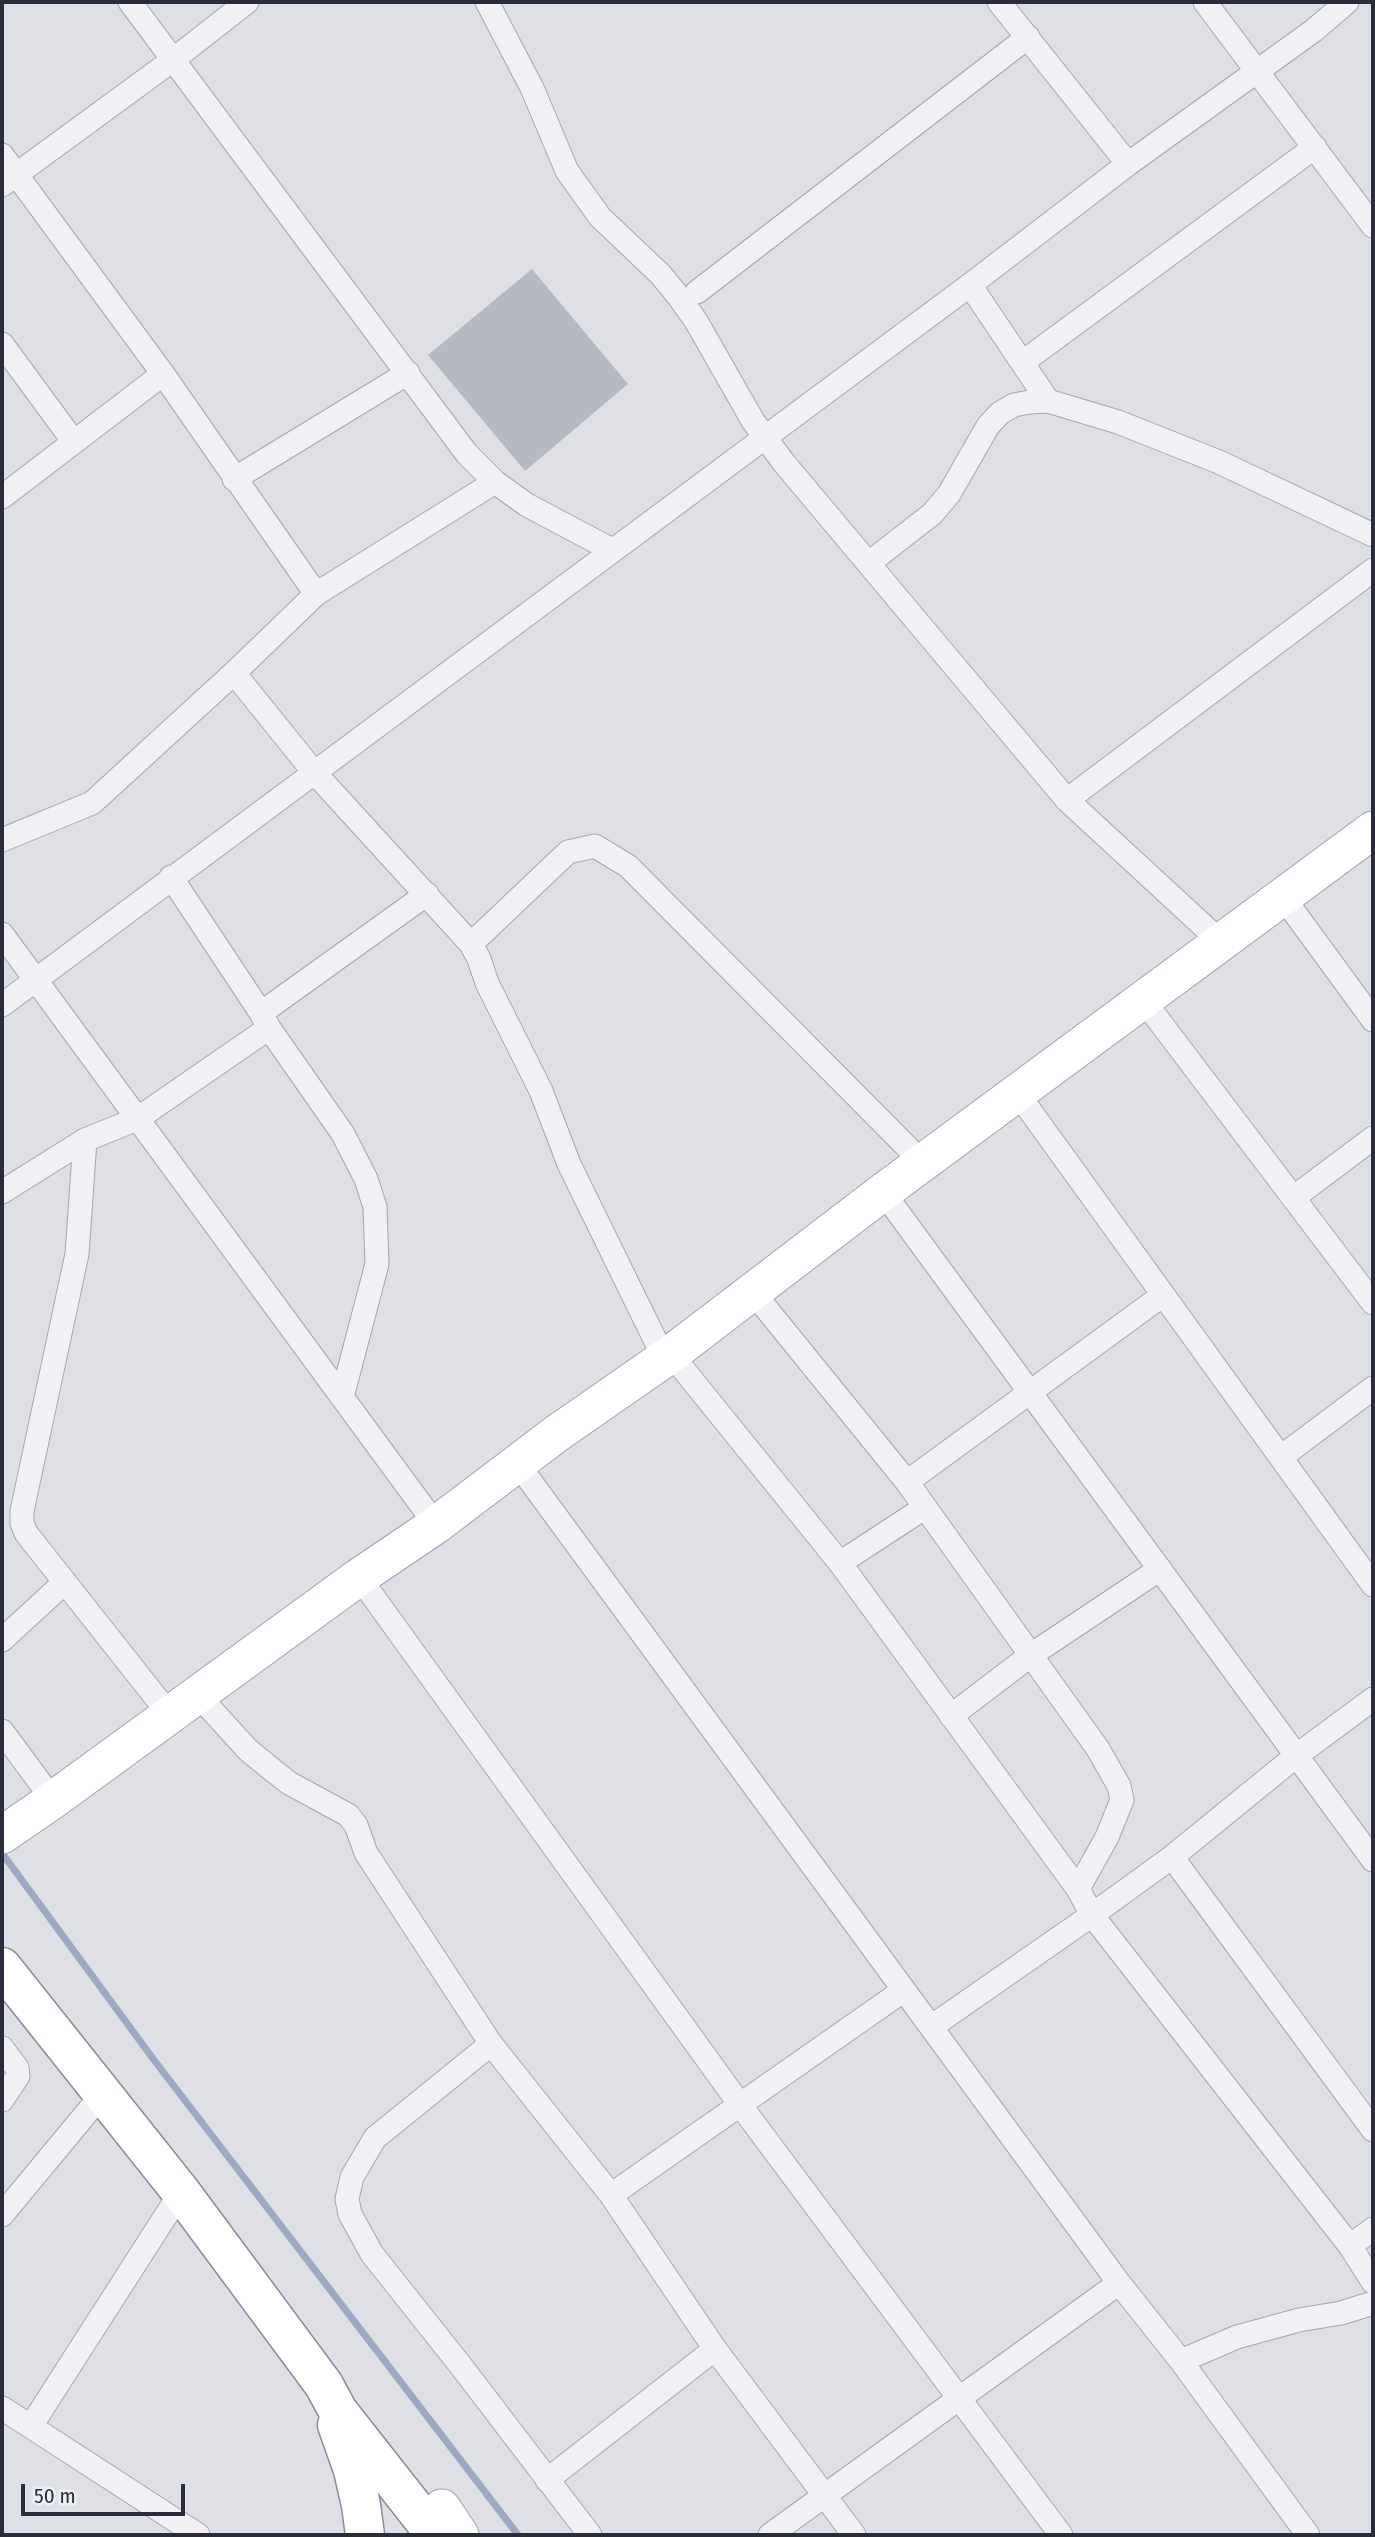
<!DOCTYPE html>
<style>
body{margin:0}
#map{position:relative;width:1375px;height:2537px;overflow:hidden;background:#dee0e6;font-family:"Fira Sans Condensed",sans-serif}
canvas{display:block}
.frame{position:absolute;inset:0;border:4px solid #292d3b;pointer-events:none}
.scale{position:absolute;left:21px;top:2484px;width:164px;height:32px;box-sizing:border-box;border:4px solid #292d3b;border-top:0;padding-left:9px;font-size:21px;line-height:24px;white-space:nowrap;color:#292d3b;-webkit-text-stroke:5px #eeeff4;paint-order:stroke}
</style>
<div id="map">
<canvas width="1375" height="2537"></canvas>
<div class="frame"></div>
<div class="scale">50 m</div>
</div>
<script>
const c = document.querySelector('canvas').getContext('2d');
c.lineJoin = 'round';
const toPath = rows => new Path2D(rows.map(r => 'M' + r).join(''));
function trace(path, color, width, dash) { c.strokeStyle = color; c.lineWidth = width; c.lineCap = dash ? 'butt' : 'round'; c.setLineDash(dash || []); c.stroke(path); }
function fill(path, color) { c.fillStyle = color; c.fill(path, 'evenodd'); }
trace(toPath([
 [2,1853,154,2060,518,2535]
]), '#9da9c2', 7);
fill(toPath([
 [532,269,628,384,525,471,428,355]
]), '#b6b9c2');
const minor = toPath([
 [130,2,467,454,495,482,527,505,612,550],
 [487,2,532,88,567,171,600,217,661,275,679,297,696,321,753,421,784,463,1067,800,1222,943],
 [999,2,1128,164],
 [1205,2,1373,226],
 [2,155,163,374,316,594],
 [2,185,174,59,247,2],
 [970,285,1048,401],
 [697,292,1028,37],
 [2,344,74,442],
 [1023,362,1315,147],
 [234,479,408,373],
 [2,497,163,374],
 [869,563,932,514,949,494,988,426,1000,413,1014,405,1030,402,1048,401,1118,422,1219,462,1373,535],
 [234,673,313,771,471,944,479,959,487,983,541,1091,569,1164,664,1358],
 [1067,800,1373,570],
 [2,840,92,803,234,673,316,594,495,482],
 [171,877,261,1013,269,1028,343,1134,366,1179,375,1207,377,1264,342,1397],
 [1283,897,1373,1020],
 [2,934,436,1525],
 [471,944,568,852,595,846,628,866,924,1164],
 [1144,1001,1373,1303],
 [2,1005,970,285,1128,164,1313,31,1347,2],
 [261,1013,427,894],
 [1018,1094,1373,1585],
 [2,1192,85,1140],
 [883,1192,1373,1860],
 [1293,1198,1373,1138],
 [752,1291,907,1482,1098,1749,1119,1786,1122,1800,1107,1837,1078,1889],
 [671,1354,840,1563,1078,1889,1092,1915,1350,2246,1373,2282],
 [1281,1457,1373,1388],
 [517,1463,1119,2283,1181,2361,1308,2535],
 [907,1482,1163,1295],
 [840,1563,924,1508],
 [359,1577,741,2106,1061,2535],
 [2,1640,65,1582],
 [197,1694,248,1750,270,1768,289,1783,348,1815,356,1825,366,1853,491,2044,611,2195,715,2349,854,2535],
 [169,1714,26,1533,22,1523,22,1511,77,1254,85,1140,137,1119,269,1028],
 [951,1716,1031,1655,1160,1569],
 [2,1731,53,1800],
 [1172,1857,1373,2130],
 [931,2027,1092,1915,1172,1857,1296,1756,1373,1699],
 [491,2044,375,2138,352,2177,347,2199,350,2214,372,2254,461,2366,590,2535],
 [2,2048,17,2068,18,2076,2,2100],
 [611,2195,904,1990],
 [2,2215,104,2092],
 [1350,2246,1373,2229],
 [1181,2361,1237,2337,1299,2320,1341,2313,1373,2303],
 [2,2408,198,2535],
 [31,2426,181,2192],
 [547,2480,715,2349],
 [770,2535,1119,2283]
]);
const primary = toPath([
 [2,1835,53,1800,359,1577,436,1525,556,1434,671,1354,883,1192,1373,830],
 [442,2508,460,2535]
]);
const trunk = toPath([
 [2,1967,181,2192,324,2385,338,2411,426,2523],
 [337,2425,353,2470,361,2505,365,2535]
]);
trace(minor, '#a4a7af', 25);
trace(primary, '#9fa3b0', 39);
trace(trunk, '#888c9b', 41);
trace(minor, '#f1f1f5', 23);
trace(primary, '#fff', 37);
trace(trunk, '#fff', 38);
</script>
